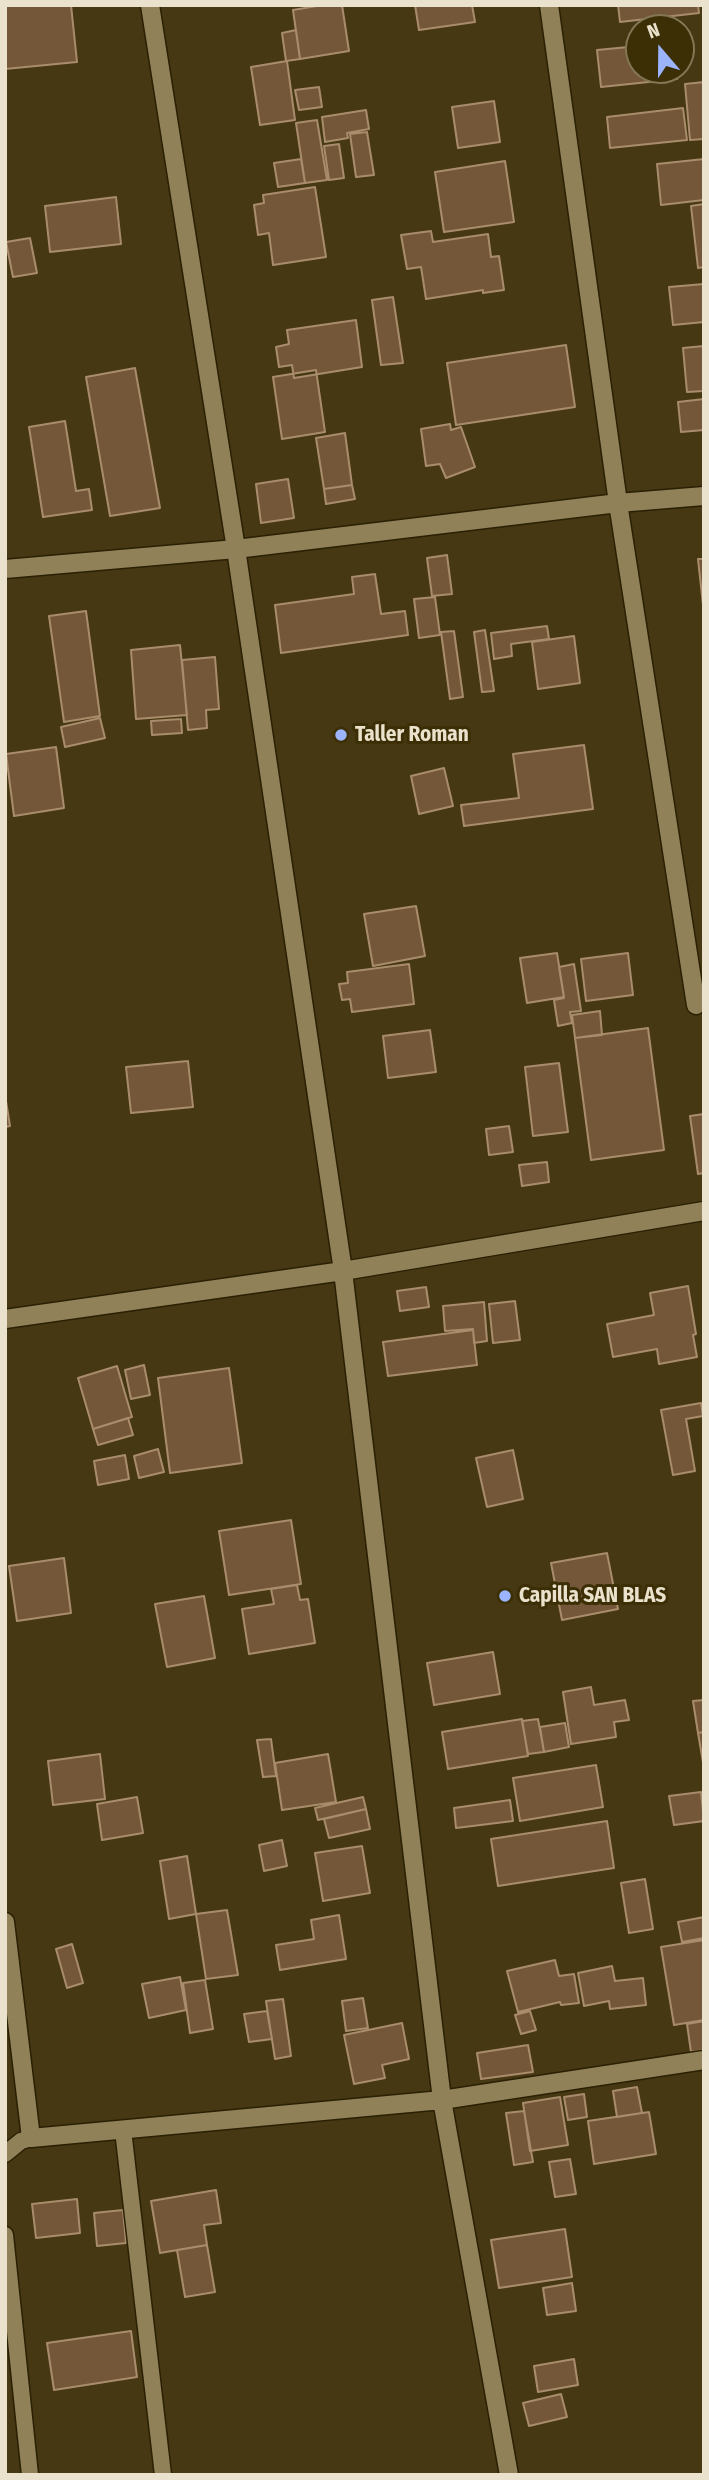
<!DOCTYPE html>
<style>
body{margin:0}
#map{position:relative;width:709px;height:2480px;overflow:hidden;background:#463812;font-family:"Fira Sans Condensed",sans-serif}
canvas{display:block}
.frame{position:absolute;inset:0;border:7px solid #eae2cd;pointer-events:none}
.north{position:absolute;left:625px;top:14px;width:70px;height:70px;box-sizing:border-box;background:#3c2e05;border:2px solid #827655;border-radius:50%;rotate:340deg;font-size:19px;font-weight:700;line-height:28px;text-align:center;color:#eae2cd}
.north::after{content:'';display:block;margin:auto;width:24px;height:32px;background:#9bb4fd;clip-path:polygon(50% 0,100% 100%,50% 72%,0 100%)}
</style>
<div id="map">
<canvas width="709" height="2480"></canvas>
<div class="frame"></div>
<div class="north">N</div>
</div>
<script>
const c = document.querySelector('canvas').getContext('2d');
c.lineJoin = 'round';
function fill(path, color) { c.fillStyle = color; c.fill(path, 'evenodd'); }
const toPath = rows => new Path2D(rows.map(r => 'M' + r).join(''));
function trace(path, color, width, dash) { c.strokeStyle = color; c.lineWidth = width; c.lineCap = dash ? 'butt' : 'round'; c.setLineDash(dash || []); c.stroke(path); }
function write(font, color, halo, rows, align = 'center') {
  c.font = font + ' "Fira Sans Condensed",sans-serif'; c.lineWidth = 6; c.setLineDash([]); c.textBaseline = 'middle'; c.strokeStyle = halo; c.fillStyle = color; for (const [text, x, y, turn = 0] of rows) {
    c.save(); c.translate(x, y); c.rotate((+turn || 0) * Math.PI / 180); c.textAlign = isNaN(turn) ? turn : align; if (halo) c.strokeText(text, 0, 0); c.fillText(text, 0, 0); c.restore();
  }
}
const building = toPath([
 [5,5,71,5,77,62,5,69,5,5],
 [323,5,342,5,349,51,300,59,293,10,323,5],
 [415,5,472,5,475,22,419,30,415,5],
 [618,5,698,5,699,13,620,22,618,5],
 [296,30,300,59,286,61,282,33,296,30],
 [639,46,639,70,676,70,677,79,601,87,597,50,639,46],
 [287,61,295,120,260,125,251,67,287,61],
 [704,82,704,139,690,140,685,84,704,82],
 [319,87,322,107,299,110,295,90,319,87],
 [494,101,500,142,458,148,452,107,494,101],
 [683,108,687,140,610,148,607,117,683,108],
 [366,110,369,129,347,133,348,138,325,142,322,117,366,110],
 [317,120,327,180,305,183,296,123,317,120],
 [367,132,374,175,356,177,350,134,367,132],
 [339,144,344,178,329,180,324,146,339,144],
 [301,159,305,183,278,187,274,163,301,159],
 [704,159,704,200,661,205,657,164,704,159],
 [505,161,514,222,444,232,435,172,505,161],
 [315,187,326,257,273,265,269,233,258,235,254,205,264,203,263,195,315,187],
 [116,197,121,244,50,252,45,206,116,197],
 [704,204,704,267,698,268,691,206,704,204],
 [431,231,433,242,488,234,491,257,499,256,504,290,483,293,483,290,426,299,421,267,407,269,401,235,431,231],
 [30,238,37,273,13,277,6,242,30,238],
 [704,284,704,322,673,325,669,287,704,284],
 [393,297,403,363,381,365,372,300,393,297],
 [356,320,362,367,294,378,292,365,279,367,276,347,289,344,287,330,356,320],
 [566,345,575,407,456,425,447,363,566,345],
 [704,346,704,391,687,392,683,348,704,346],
 [135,368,160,508,110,516,86,377,135,368],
 [316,370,325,432,282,439,273,377,316,370],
 [704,399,704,430,681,432,678,402,704,399],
 [65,421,76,491,89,489,92,510,43,517,29,427,65,421],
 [450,424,451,430,461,427,475,467,446,478,440,464,426,466,421,429,450,424],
 [345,433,352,485,324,489,316,438,345,433],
 [288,479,294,518,261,523,256,484,288,479],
 [352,485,355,499,326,504,324,489,352,485],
 [447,555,452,594,432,596,427,558,447,555],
 [698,559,704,559,704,605,703,605,698,559],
 [375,574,381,614,405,611,408,635,281,653,275,605,354,594,352,577,375,574],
 [435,597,440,635,419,638,414,599,435,597],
 [86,611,100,716,64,722,49,616,86,611],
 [547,626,549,639,511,644,512,656,494,659,491,633,547,626],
 [485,630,494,691,482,692,474,632,485,630],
 [454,631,463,697,450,699,441,632,454,631],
 [574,636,580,683,538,689,532,642,574,636],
 [180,645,187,715,136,719,131,650,180,645],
 [215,657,219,709,206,710,207,728,188,730,182,660,215,657],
 [100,718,105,738,65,747,61,727,100,718],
 [181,719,182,733,152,735,151,721,181,719],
 [584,745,593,809,464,826,461,805,519,798,513,754,584,745],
 [56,747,64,808,14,816,6,754,56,747],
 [444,768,453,806,419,814,411,776,444,768],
 [416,906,425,956,373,966,364,914,416,906],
 [557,953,564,997,527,1003,520,958,557,953],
 [628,953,633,995,586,1001,581,959,628,953],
 [409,964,414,1004,352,1012,350,999,342,1000,339,984,348,983,347,972,409,964],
 [574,964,581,1011,570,1012,572,1023,558,1026,554,1000,564,998,559,967,574,964],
 [600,1011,602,1035,575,1038,572,1015,600,1011],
 [648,1028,664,1150,591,1160,575,1038,648,1028],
 [430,1030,436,1072,388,1078,383,1036,430,1030],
 [188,1061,193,1107,131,1113,126,1067,188,1061],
 [559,1063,568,1132,533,1136,525,1067,559,1063],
 [5,1095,10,1126,5,1127,5,1095],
 [704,1114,704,1173,698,1174,690,1116,704,1114],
 [509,1126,513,1152,489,1155,486,1129,509,1126],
 [547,1162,549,1182,522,1186,519,1165,547,1162],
 [688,1286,696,1334,693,1335,697,1357,659,1364,657,1349,613,1357,607,1324,654,1315,650,1293,688,1286],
 [426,1287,429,1307,400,1311,397,1291,426,1287],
 [515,1301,520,1340,493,1343,489,1304,515,1301],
 [484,1302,487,1341,474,1343,473,1329,445,1331,443,1306,484,1302],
 [473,1330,477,1365,388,1376,383,1342,473,1330],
 [144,1365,150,1395,131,1399,125,1370,144,1365],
 [117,1366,132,1417,93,1429,78,1378,117,1366],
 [229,1368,242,1463,170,1473,158,1378,229,1368],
 [701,1403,703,1416,686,1419,695,1471,673,1475,661,1410,701,1403],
 [128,1418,133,1435,98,1445,93,1429,128,1418],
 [158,1449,164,1472,139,1478,134,1456,158,1449],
 [513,1450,523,1499,487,1507,476,1458,513,1450],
 [125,1455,129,1479,98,1485,94,1461,125,1455],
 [291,1520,301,1584,229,1595,219,1531,291,1520],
 [607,1553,618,1609,562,1620,551,1563,607,1553],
 [64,1558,71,1613,17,1621,9,1566,64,1558],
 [297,1585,300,1600,308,1599,315,1643,249,1654,242,1609,274,1604,271,1589,297,1585],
 [204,1596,215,1658,167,1667,155,1604,204,1596],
 [493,1652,500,1694,434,1705,427,1663,493,1652],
 [591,1687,594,1705,625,1700,629,1720,614,1722,616,1737,571,1744,563,1692,591,1687],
 [704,1700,704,1732,698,1733,693,1701,704,1700],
 [522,1719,528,1756,448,1769,442,1732,522,1719],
 [538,1719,544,1752,528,1754,522,1721,538,1719],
 [565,1723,569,1747,544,1752,540,1727,565,1723],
 [704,1732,704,1768,698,1733,704,1732],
 [271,1739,276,1776,263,1777,257,1740,271,1739],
 [100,1754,105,1799,53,1805,48,1761,100,1754],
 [328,1754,336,1802,282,1810,275,1763,328,1754],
 [596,1765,603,1807,520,1821,513,1778,596,1765],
 [701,1792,704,1821,674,1825,669,1796,701,1792],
 [137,1797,143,1833,102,1840,97,1804,137,1797],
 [363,1797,366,1809,318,1820,315,1808,363,1797],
 [510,1800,513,1821,456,1828,454,1808,510,1800],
 [366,1809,370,1829,329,1838,324,1819,366,1809],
 [607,1821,614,1868,498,1886,491,1839,607,1821],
 [282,1840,287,1866,264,1871,259,1845,282,1840],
 [362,1846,370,1893,323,1901,315,1853,362,1846],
 [187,1856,196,1914,169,1919,160,1861,187,1856],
 [645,1879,653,1929,629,1933,621,1883,645,1879],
 [227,1910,238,1975,206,1979,196,1914,227,1910],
 [339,1915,346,1959,280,1970,276,1945,314,1939,311,1920,339,1915],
 [704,1917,704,1938,682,1942,678,1922,704,1917],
 [704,1940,704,2020,674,2025,661,1947,704,1940],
 [72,1944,83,1983,67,1988,56,1949,72,1944],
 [555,1960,559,1976,574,1974,579,2003,561,2005,560,2002,518,2012,507,1971,555,1960],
 [612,1966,615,1981,643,1978,646,2005,610,2009,609,2001,584,2006,578,1973,612,1966],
 [180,1977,186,2010,149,2018,142,1984,180,1977],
 [205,1980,213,2029,190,2033,183,1983,205,1980],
 [363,1998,368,2028,346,2031,342,2001,363,1998],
 [283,1999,291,2056,275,2059,266,2001,283,1999],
 [267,2011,272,2039,249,2042,244,2014,267,2011],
 [530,2011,536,2030,521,2034,515,2015,530,2011],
 [704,2021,704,2050,691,2052,687,2024,704,2021],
 [402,2023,409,2059,382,2065,385,2078,354,2084,344,2035,402,2023],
 [528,2045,533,2072,481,2079,477,2053,528,2045],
 [637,2087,642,2113,617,2117,613,2091,637,2087],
 [584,2094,587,2117,568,2120,564,2097,584,2094],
 [560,2097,568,2145,530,2151,523,2103,560,2097],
 [524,2111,533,2162,514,2165,506,2113,524,2111],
 [649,2112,656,2154,594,2164,588,2121,649,2112],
 [570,2159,576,2194,555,2197,549,2162,570,2159],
 [216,2190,221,2223,204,2225,207,2245,160,2253,151,2201,216,2190],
 [77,2199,80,2233,36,2238,32,2204,77,2199],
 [123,2210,126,2243,97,2246,94,2213,123,2210],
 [565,2229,572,2277,499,2288,491,2240,565,2229],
 [207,2245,215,2292,185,2297,177,2250,207,2245],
 [572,2283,576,2311,547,2315,543,2288,572,2283],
 [131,2331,137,2377,54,2390,47,2343,131,2331],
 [574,2359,578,2385,538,2392,534,2366,574,2359],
 [561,2394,567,2417,529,2426,523,2403,561,2394]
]);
fill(building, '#735738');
trace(building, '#a98c6b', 2);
const service = toPath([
 [123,2130,163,2475],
 [5,2154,21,2141,31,2138],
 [5,2235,30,2475]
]);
const minor = toPath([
 [150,5,236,549,343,1271,442,2100,509,2475],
 [549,5,618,503,696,1005],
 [5,569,236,549,618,503,704,496],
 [5,1319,343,1271,704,1211],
 [5,1922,31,2138,442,2100,704,2060]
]);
trace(service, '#2a2003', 19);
trace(minor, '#2a2003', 21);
trace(service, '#908159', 16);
trace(minor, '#908159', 18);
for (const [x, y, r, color] of [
 [341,735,7,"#9bb4fd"],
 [505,1596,7,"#9bb4fd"]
]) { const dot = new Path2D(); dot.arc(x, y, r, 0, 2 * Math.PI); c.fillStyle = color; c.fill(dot); trace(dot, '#3c2e05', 2.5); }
write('bold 21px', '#eae2cd', '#3c2e05', [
 ["Taller Roman",355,735],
 ["Capilla SAN BLAS",519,1596]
], 'left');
</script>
